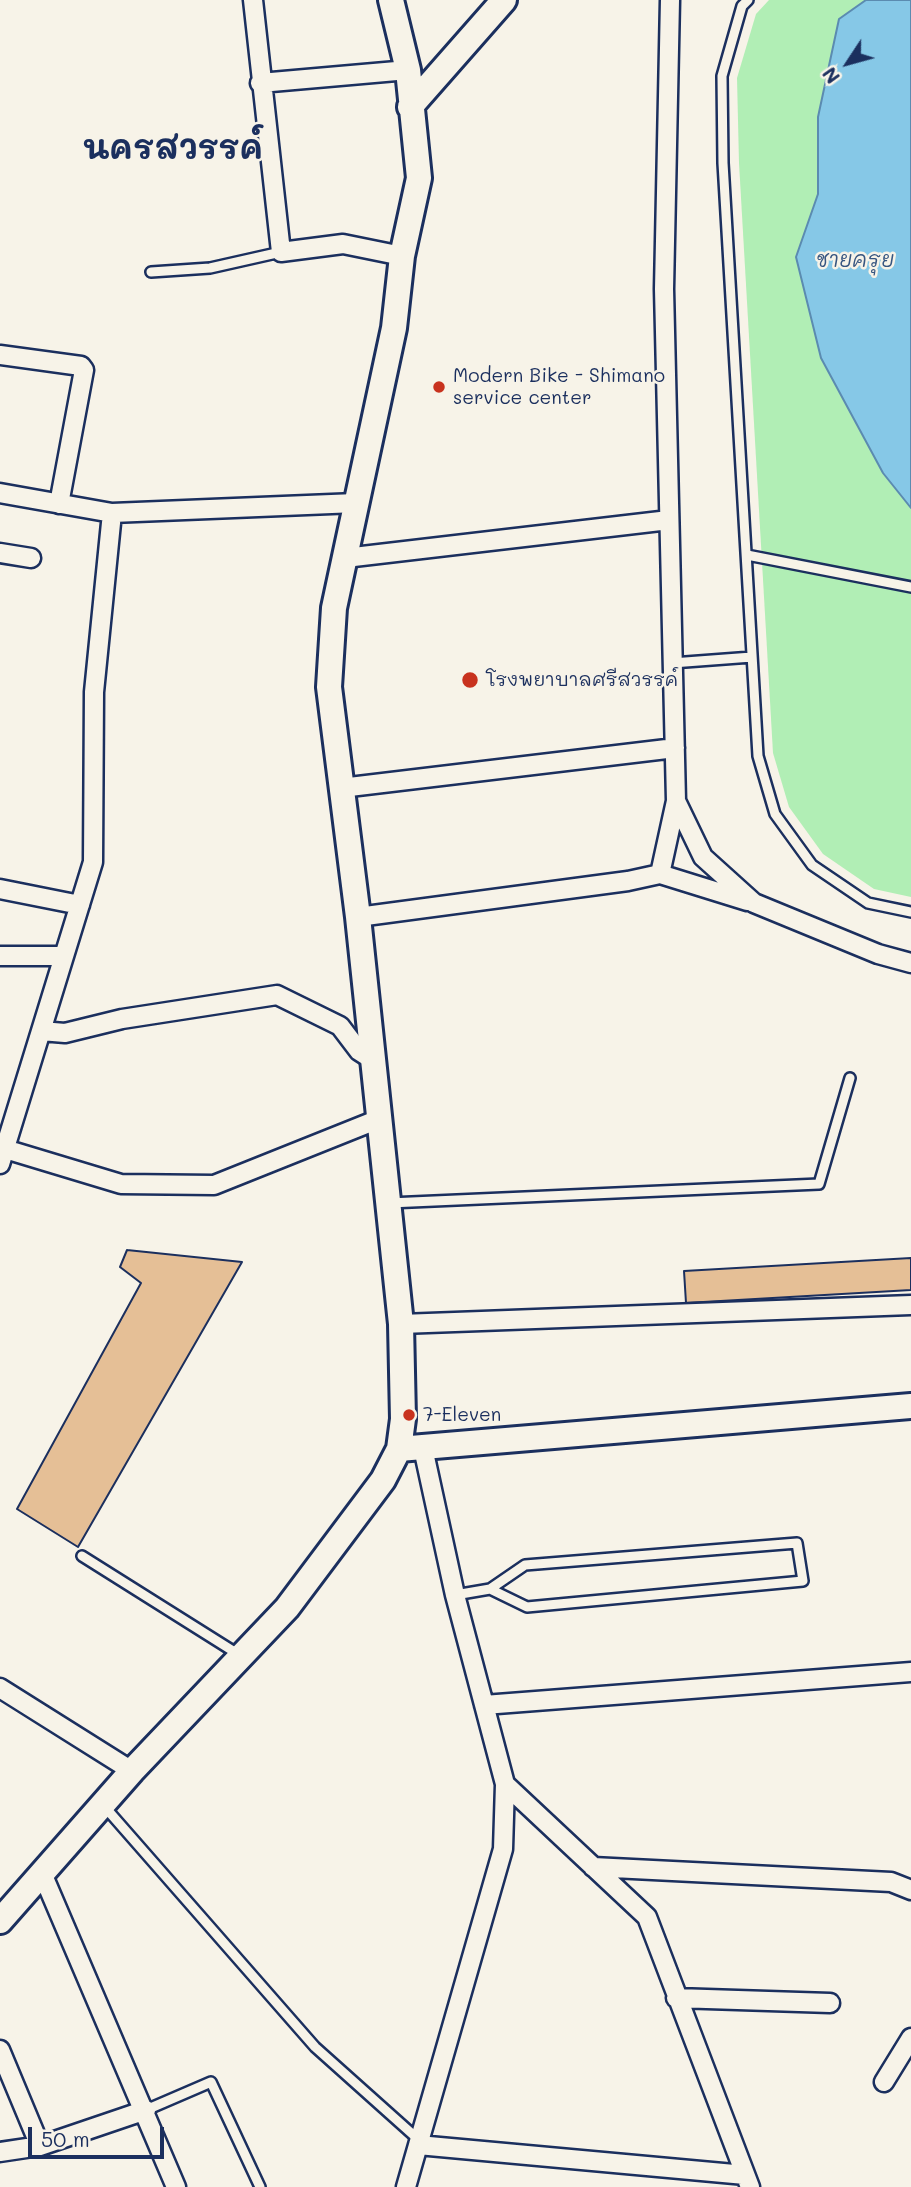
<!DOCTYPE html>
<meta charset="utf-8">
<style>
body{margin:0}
#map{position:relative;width:911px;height:2187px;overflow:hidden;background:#f7f3e8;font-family:Mali,sans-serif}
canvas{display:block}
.north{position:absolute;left:813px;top:28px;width:70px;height:70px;-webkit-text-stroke:5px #f7f3e8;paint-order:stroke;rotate:234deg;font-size:19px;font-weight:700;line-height:28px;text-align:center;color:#1b2f5e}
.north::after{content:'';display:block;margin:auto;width:24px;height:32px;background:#1b2f5e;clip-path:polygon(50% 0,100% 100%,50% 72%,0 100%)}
.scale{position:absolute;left:28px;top:2127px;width:136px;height:32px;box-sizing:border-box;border:4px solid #1b2f5e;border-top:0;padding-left:9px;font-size:21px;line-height:24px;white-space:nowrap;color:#1b2f5e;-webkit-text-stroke:5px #f7f3e8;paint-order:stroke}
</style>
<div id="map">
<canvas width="911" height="2187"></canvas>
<div class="north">N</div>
<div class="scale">50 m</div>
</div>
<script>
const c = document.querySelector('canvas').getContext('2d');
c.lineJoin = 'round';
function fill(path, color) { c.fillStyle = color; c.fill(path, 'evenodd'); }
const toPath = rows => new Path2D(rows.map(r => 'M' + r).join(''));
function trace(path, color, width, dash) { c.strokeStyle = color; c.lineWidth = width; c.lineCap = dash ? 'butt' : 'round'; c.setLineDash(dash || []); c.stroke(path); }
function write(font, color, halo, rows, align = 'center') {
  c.font = font + ' Mali,"Playpen Sans Thai",sans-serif'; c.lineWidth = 5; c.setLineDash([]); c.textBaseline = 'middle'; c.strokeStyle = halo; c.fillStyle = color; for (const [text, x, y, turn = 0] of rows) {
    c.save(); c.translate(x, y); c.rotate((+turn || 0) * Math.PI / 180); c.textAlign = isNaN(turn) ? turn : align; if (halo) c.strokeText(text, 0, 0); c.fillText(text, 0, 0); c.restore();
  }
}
fill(toPath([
 [769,0,911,0,911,897,874,889,823,854,789,807,773,753,739,163,737,78,756,14]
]), '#b1eeb5');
const water = toPath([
 [866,0,911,0,911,508,883,473,821,358,796,257,818,194,818,117,839,19,866,0]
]);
fill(water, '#86c8e7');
trace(water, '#5b8bb0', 2);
const building = toPath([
 [127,1250,242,1262,78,1547,17,1509,141,1283,120,1267,127,1250],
 [911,1258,911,1290,686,1303,684,1271,911,1258]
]);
fill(building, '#e5bf96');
trace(building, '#1b2f5e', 2);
const lane = toPath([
 [748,0,742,6,722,76,723,163,758,756,775,814,812,865,868,903,911,912],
 [151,272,210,268,281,252],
 [747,555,911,587],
 [672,663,752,657],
 [389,1203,819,1184,850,1078],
 [82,1556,241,1656],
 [455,1595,490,1589,527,1607,803,1581,797,1543,525,1565,490,1589],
 [104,1806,315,2047,419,2140],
 [146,2110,211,2082,260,2187]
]);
const street = toPath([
 [253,0,281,252,343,244,402,256],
 [670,0,664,289,676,801,703,857,754,903,878,954,911,963],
 [260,83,408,70],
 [0,355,81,366,84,370,59,504],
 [0,493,112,513,356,503],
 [0,553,31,558],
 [345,558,669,520],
 [341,788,675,748],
 [660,874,676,801],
 [0,889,80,905],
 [358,917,628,881,660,874,747,901],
 [0,956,64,956],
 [41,1031,65,1033,122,1019,277,995,340,1026,359,1051,373,1060],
 [5,1149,121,1184,214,1185,379,1119],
 [0,1164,93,862,94,692,112,513],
 [401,1324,911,1305],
 [0,1688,132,1771],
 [484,1705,911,1672],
 [505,1784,647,1917,750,2187],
 [593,1867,891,1882,911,1890],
 [42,1873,176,2187],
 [676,1998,830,2003],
 [0,2050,40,2146],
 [884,2082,911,2038],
 [418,2145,745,2175],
 [0,2152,40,2146,146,2110],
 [406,2187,503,1849,505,1784,455,1595,423,1448]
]);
const secondary = toPath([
 [410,107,504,0],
 [399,1449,911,1406],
 [0,1921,132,1771,287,1608,383,1480,399,1449,403,1419,401,1324,358,917,329,687,334,608,394,328,402,256,419,178,408,70,391,0]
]);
trace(lane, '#1b2f5e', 14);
trace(street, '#1b2f5e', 23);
trace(secondary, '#1b2f5e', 30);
trace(lane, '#f7f3e8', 9);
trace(street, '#f7f3e8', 18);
trace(secondary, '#f7f3e8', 24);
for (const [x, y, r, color] of [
 [439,387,7,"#c8321e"],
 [470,680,9,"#c8321e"],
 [409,1415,7,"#c8321e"]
]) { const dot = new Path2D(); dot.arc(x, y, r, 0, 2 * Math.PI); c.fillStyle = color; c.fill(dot); trace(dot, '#f7f3e8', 2.5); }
write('19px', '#1b2f5e', '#f7f3e8', [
 ["Modern Bike - Shimano",453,376],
 ["service center",453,398],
 ["โรงพยาบาลศรีสวรรค์",486,680],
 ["7-Eleven",423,1415]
], 'left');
write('italic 21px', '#365580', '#f7f3e8', [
 ["ชายครุย",855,261]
]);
write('bold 33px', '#1b2f5e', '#f7f3e8', [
 ["นครสวรรค์",173,149]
]);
</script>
